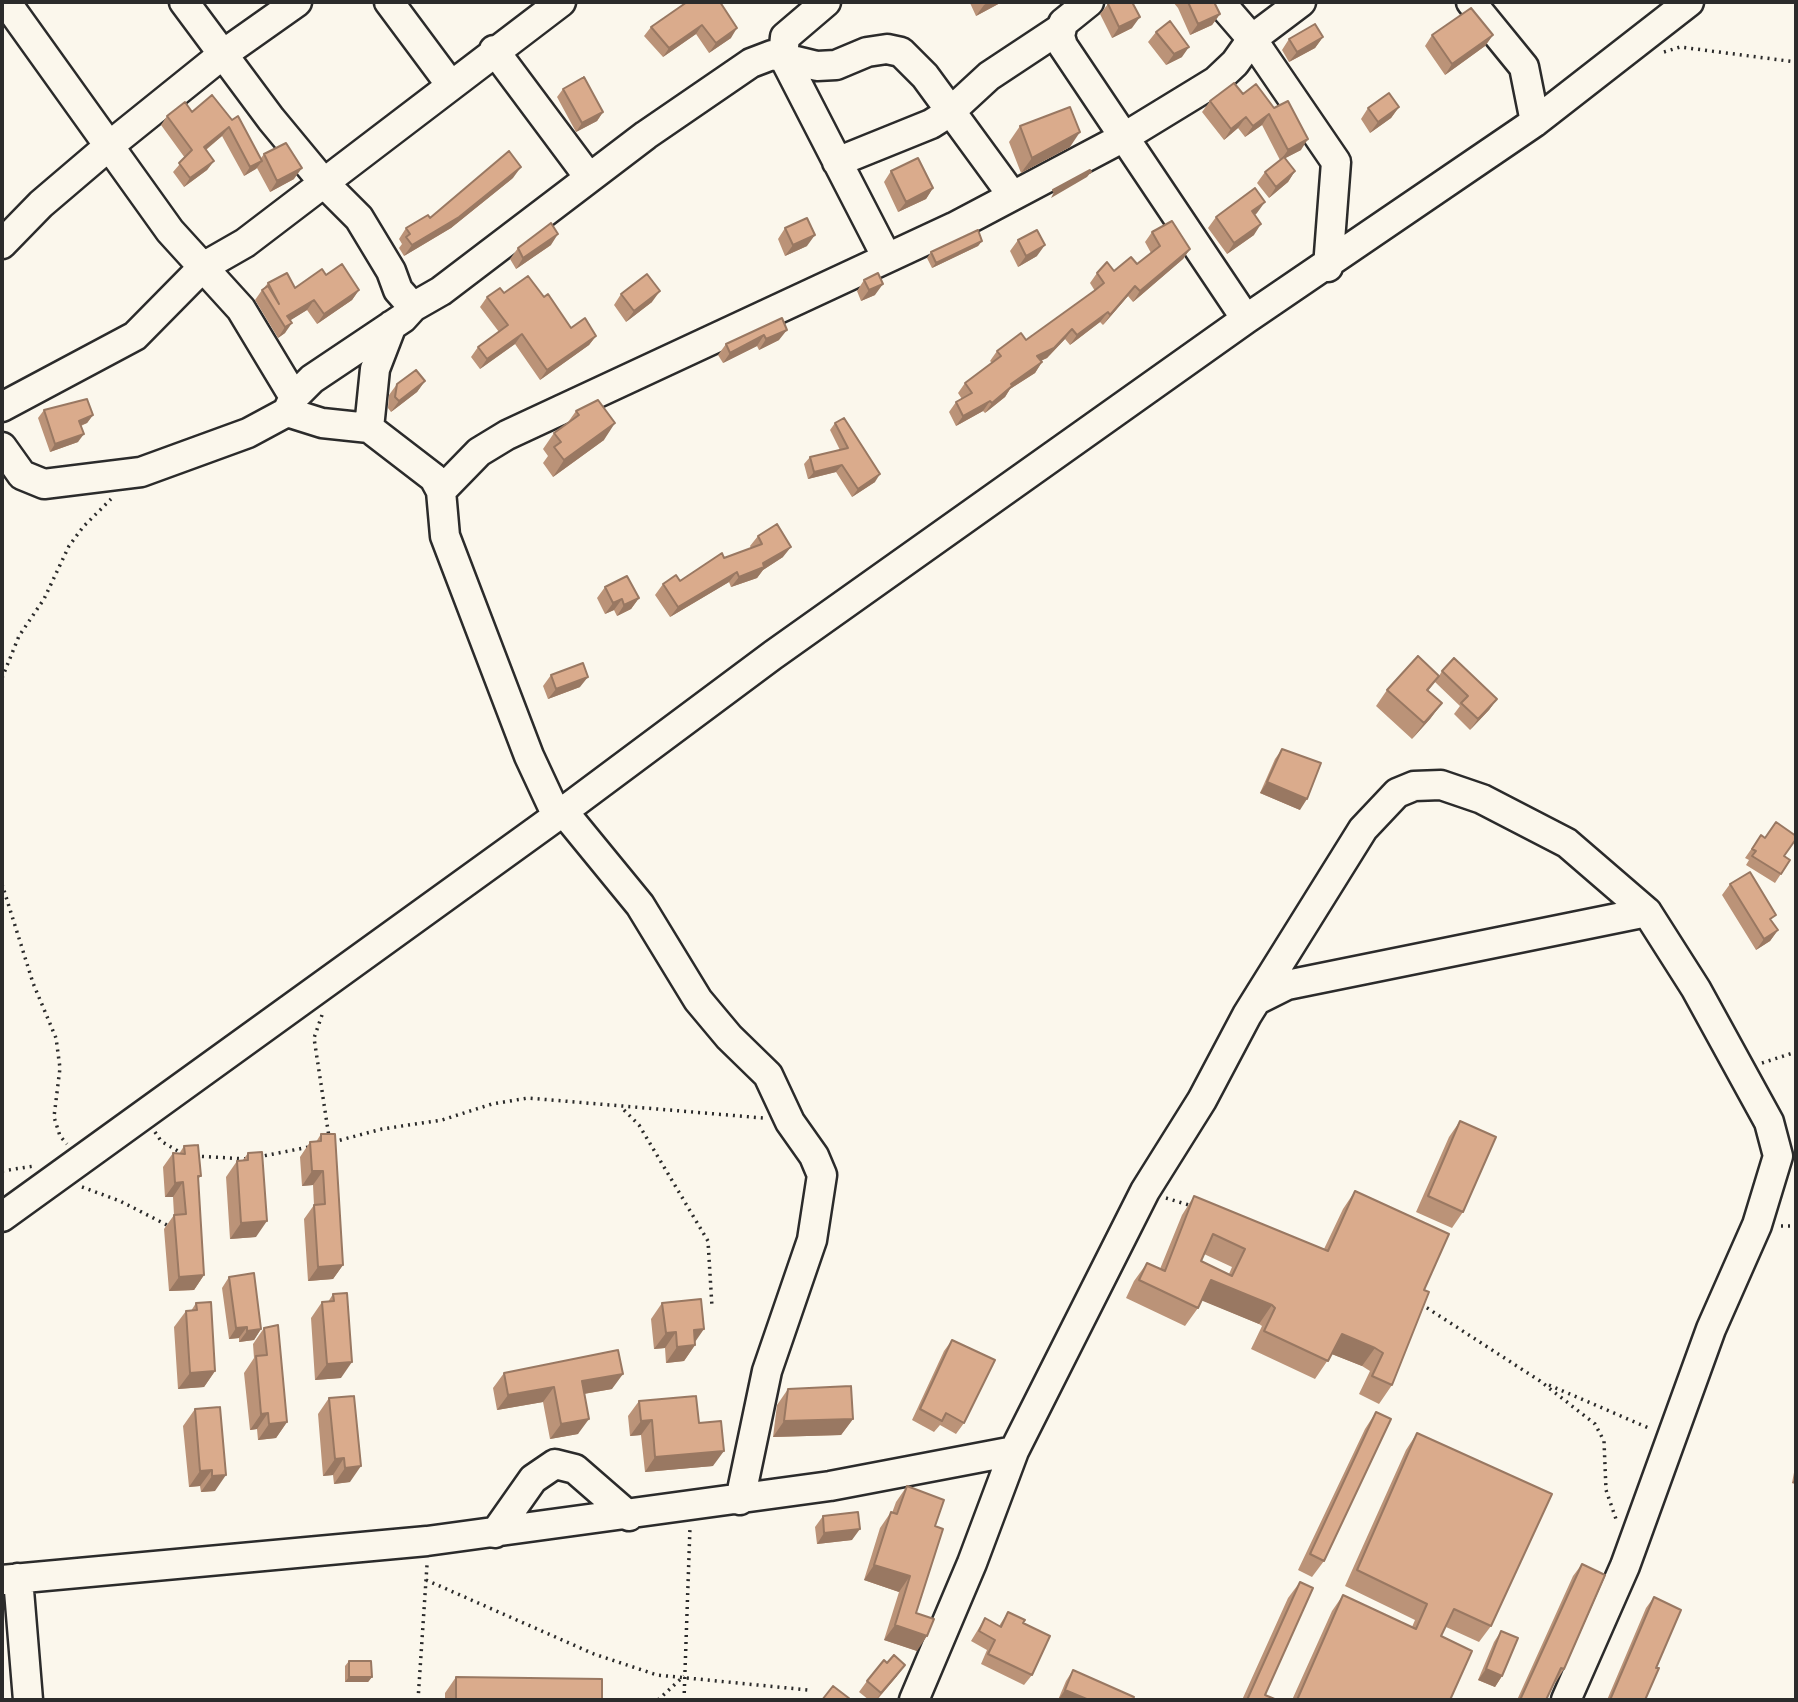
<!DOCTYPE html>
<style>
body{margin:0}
#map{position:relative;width:1798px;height:1702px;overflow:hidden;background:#fbf7ec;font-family:"Comic Neue",sans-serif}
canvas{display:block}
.frame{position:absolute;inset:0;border:4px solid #2b2b2b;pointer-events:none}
</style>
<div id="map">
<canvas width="1798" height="1702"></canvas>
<div class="frame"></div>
</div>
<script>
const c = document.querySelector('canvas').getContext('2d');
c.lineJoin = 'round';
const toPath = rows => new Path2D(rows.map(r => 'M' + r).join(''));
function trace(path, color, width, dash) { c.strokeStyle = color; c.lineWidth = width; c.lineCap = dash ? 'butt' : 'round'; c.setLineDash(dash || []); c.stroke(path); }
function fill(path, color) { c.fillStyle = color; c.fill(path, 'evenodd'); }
const minor = toPath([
 [6,2,170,231,241,309,294,397],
 [184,2,271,119,324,183,359,218,391,271,398,290,413,307,441,291,646,135,751,63,772,55,817,66,836,65,867,52,887,49,901,52,925,76,1012,195],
 [389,2,450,84],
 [826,2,785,37,783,56,886,256],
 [1089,2,1063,23,1060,36,1063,46,1246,319],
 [1220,2,1252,39,1336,162,1328,267],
 [1471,2,1524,67,1535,122],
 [494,50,588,176],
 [837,162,931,124,950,112,989,76,1060,29],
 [2,244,41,204,109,146,222,55,297,2],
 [2,407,135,336,203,267,245,243,561,2],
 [287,412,294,397,312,379,403,318,413,307],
 [369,428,375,369,392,325],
 [2,447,22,475,44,484,141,472,248,433,287,412,322,423,369,428,434,478,441,491,445,536,529,756,557,816],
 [441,491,479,452,507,435,954,227,1126,136,1216,81,1235,63,1252,39,1301,2],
 [563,811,640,905,698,1000,729,1037,768,1075,790,1122,814,1156,822,1175,812,1240,767,1371,740,1500],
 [1257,1000,1287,985,1647,912],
 [2,1217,557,816,773,655,1246,319,1535,122,1689,2],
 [495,1533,533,1479,555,1464,575,1469,629,1516],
 [18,1578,28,1700],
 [2,1580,427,1541,830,1486,1014,1451],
 [914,1700,972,1563,1014,1451,1145,1191,1202,1100,1247,1015,1363,829,1397,793,1414,786,1441,785,1482,799,1567,843,1647,912,1696,989,1769,1122,1778,1156,1757,1225,1711,1329,1625,1566,1566,1700]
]);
trace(minor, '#2b2b2b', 33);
trace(toPath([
 [1664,52,1680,47,1796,62],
 [2,678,19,636,44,599,69,546,83,527,111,499],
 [2,884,33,983,56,1038,60,1068,54,1117,60,1136,67,1144],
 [322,1015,314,1038,329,1137],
 [1762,1063,1796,1052],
 [624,1110,639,1125,708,1241,712,1307],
 [155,1132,161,1141,181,1153],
 [333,1142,382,1129,442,1120,492,1104,528,1098,763,1118],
 [195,1156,247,1159],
 [258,1157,309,1147],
 [2,1171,34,1166],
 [82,1187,120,1201,167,1225],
 [1166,1198,1192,1206],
 [1781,1226,1796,1226],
 [1421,1304,1540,1381,1595,1424,1604,1441,1606,1490,1617,1522],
 [1549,1385,1651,1429],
 [426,1580,594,1654,657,1675,808,1690],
 [418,1700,427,1565],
 [658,1700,684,1676],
 [684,1700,690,1527]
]), '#2b2b2b', 3.5, [2, 5]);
trace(minor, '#fbf7ec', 28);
fill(toPath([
 [682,2,720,2,731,38,709,53,696,34,663,57,644,36,651,27,684,4],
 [971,2,1002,2,976,16,970,3],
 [1173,2,1214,2,1220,14,1212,25,1190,35,1178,8],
 [1108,4,1132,28,1112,38,1100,14],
 [1156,32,1182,57,1166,65,1148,42],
 [1432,35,1493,35,1485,46,1445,75,1425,46],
 [1323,37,1315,48,1289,62,1282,50,1289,39],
 [1256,84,1301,150,1285,158,1295,171,1288,182,1269,198,1257,183,1265,172,1280,160,1262,125,1245,137,1238,128,1224,140,1202,112,1210,101,1243,94],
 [563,89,603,112,597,121,576,132,557,97],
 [212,95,261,158,264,154,294,179,270,192,257,168,244,176,222,136,206,150,214,161,207,170,184,187,173,172,185,158,161,125,167,116,192,112],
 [1399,107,1391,118,1370,133,1361,119,1368,108],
 [1020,126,1070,147,1021,173,1009,142],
 [891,171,933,188,926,199,898,212,884,182],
 [513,178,451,228,404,256,399,248,402,244,399,239,406,228],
 [1257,213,1255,215,1254,235,1227,254,1208,228,1216,217],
 [785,228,807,246,785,256,778,239],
 [1152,232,1190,249,1183,259,1133,302,1128,296,1103,325,1100,322,1070,345,1065,339,1047,358,1040,361,1042,362,1035,373,1010,389,1005,397,985,413,983,411,956,426,949,412,956,402,962,399,958,393,965,383,992,363,990,361,997,351,1026,340,1095,291,1090,283,1097,273,1114,271,1137,264,1151,253,1145,242],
 [1018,240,1037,256,1018,267,1010,251],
 [982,241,978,246,932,268,927,258,931,252],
 [551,245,516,269,510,259,518,248],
 [326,275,359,290,352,300,317,324,307,310,290,320,285,333,278,338,255,300,262,290,268,283,295,288],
 [864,280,875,295,861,301,857,291],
 [504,293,544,297,571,328,596,336,589,345,540,380,515,344,480,369,471,357,478,347,499,332,480,307,487,297],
 [621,294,652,302,626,322,614,305],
 [782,318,779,340,759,350,757,346,723,363,718,355,726,344],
 [425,381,417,392,391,412,388,408,389,395,397,384],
 [44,410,93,415,87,423,81,426,78,442,50,452,38,418],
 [576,411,604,440,553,477,543,463,548,456,543,449,554,433,566,425],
 [835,423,875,482,852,497,836,472,808,479,804,464,810,457,840,450,830,430],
 [758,536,783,557,763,570,757,578,731,587,729,582,670,617,655,595,663,584,680,581,724,558,751,548,750,546],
 [605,587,639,598,631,609,617,616,614,610,605,614,597,598],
 [1442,671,1497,699,1489,710,1470,730,1454,714,1460,706,1435,682,1428,691,1442,703,1430,719,1412,739,1376,706,1387,690,1439,676],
 [551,675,580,687,548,699,543,686],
 [1282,749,1300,810,1260,793,1275,759],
 [1761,835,1784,856,1790,860,1775,883,1746,865,1749,860,1745,858],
 [1730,884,1772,921,1778,930,1770,941,1756,950,1722,895],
 [1460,1121,1463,1212,1452,1228,1416,1212,1449,1137],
 [321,1134,343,1265,333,1279,308,1281,304,1219,314,1205,313,1185,302,1186,300,1157,310,1142,316,1142],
 [184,1146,201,1176,198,1179,204,1275,194,1290,169,1291,164,1229,174,1215,173,1197,165,1197,163,1167,173,1153,179,1154],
 [248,1153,256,1237,230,1239,226,1177,237,1161,243,1160],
 [1355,1191,1424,1290,1392,1385,1379,1404,1359,1394,1370,1371,1362,1366,1332,1354,1315,1379,1251,1349,1262,1326,1259,1324,1202,1300,1198,1308,1185,1326,1126,1298,1134,1281,1147,1263,1160,1269,1182,1215,1194,1196,1324,1249,1343,1209],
 [1204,1254,1232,1267,1229,1274,1201,1261],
 [229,1277,261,1329,254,1340,239,1342,239,1338,229,1339,222,1288],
 [333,1294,341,1378,315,1380,311,1318,322,1302,328,1302],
 [196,1303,215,1371,204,1387,178,1389,174,1327,186,1311,191,1311],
 [662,1303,695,1342,695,1345,684,1361,666,1363,665,1348,654,1349,651,1319],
 [264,1328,287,1422,276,1438,258,1440,257,1429,250,1430,244,1373,254,1358,253,1344],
 [952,1340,964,1423,956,1434,940,1425,934,1432,912,1420,944,1351],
 [504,1373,612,1389,584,1394,578,1434,550,1439,543,1402,497,1410,493,1388],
 [788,1389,853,1419,841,1435,773,1437,777,1405],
 [329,1398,350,1482,334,1484,333,1475,323,1476,318,1414],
 [639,1401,699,1423,713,1466,645,1472,641,1435,630,1436,628,1416],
 [220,1407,215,1491,201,1492,200,1486,189,1487,183,1426,195,1409],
 [1376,1412,1324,1561,1312,1577,1298,1570,1365,1429],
 [1417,1433,1491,1626,1479,1642,1446,1627,1441,1636,1450,1700,1292,1700,1332,1611,1343,1595,1412,1627,1415,1620,1345,1586,1406,1450],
 [1796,1462,1796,1484,1792,1483],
 [907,1486,935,1526,916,1613,917,1651,884,1640,899,1592,864,1580,880,1528,891,1512,892,1513,896,1502],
 [823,1516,852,1540,817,1544,815,1527],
 [1582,1564,1564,1669,1556,1682,1554,1681,1546,1700,1517,1700,1573,1576],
 [1300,1582,1265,1695,1277,1700,1242,1700,1288,1598],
 [1654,1597,1656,1668,1645,1700,1607,1700,1646,1608],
 [1008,1612,1023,1623,1032,1675,1024,1685,981,1664,987,1650,971,1641,985,1618,999,1626],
 [1501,1631,1502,1676,1495,1687,1478,1680,1494,1642],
 [349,1661,372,1677,368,1682,345,1682,345,1666],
 [887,1663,897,1676,877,1700,869,1700,859,1692,867,1681],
 [1073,1670,1132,1700,1058,1700,1066,1681],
 [456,1677,602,1700,445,1700,445,1693]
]), '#bb9378');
fill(toPath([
 [989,2,1002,2,976,16,984,5],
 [1220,14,1212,25,1190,35,1198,24],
 [1140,17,1132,28,1112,38,1119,27],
 [702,25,696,34,663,57,669,48],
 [737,28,731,38,709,53,716,43],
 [1493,35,1485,46,1445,75,1452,64],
 [1323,37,1315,48,1289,62,1297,52],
 [1189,47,1182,57,1166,65,1174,54],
 [1399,107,1391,118,1370,133,1378,122],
 [603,112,597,121,576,132,582,123],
 [1269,114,1262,125,1245,137,1253,126],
 [1246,117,1238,128,1224,140,1231,129],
 [229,127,222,136,198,156,204,147],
 [1080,132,1070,147,1021,173,1032,158],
 [1308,139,1301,150,1280,161,1288,150],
 [214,161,207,170,184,187,190,178],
 [262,161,256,169,244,176,250,167],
 [521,167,513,178,451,228,404,256,412,245],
 [302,168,294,179,270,192,277,181],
 [1295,171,1288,182,1269,198,1276,187],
 [1091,172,1087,177,1051,198,1054,192],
 [933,188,926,199,898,212,906,202],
 [1265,202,1257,213,1244,222,1252,211],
 [1261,224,1254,235,1227,254,1234,243],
 [558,234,551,245,516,269,523,258],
 [815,235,807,246,785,256,793,245],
 [982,241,978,246,932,268,936,263],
 [1045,245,1037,256,1018,267,1026,256],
 [1190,249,1183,259,1133,302,1140,291],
 [883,284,875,295,861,301,869,290],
 [1135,286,1128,296,1103,325,1110,315],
 [359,290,352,300,317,324,324,314],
 [660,291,652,302,626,322,634,311],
 [314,300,307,310,283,325,287,316],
 [1108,312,1100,322,1070,345,1077,335],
 [292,323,285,333,278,338,285,327],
 [1072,329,1065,339,1047,358,1030,366,1037,356],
 [787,330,779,340,759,350,766,339],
 [522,334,515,344,480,369,487,359],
 [764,335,757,346,723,363,730,353],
 [596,336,589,345,540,380,547,370],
 [1042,362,1035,373,1010,389,1005,397,985,413,992,403,1011,384],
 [425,381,417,392,391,412,399,401],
 [990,401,983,411,956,426,963,416],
 [93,415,87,423,73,428,79,421],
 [615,423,604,440,553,477,564,460],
 [84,434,78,442,50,452,55,444],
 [842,465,836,472,808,479,814,472],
 [880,474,875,482,852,497,858,489],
 [791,547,783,557,763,570,757,578,731,587,739,577],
 [737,572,729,582,670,617,678,607],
 [639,598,631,609,617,616,624,605],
 [622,599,614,610,605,614,613,603],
 [588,677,580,687,548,699,556,689],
 [1497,699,1489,710,1470,730,1478,719],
 [1442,703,1430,719,1412,739,1424,723],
 [1267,782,1307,799,1300,810,1260,793],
 [1778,930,1770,941,1756,950,1764,939],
 [312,1171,323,1171,313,1185,302,1186],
 [183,1182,173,1197,165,1197,175,1183],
 [267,1221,256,1237,230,1239,241,1223],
 [343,1265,333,1279,308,1281,318,1267],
 [204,1275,194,1290,169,1291,179,1277],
 [1211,1280,1272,1305,1259,1324,1198,1299],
 [247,1327,239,1338,229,1339,236,1328],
 [261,1329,254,1340,239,1342,247,1331],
 [704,1329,693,1345,695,1345,684,1361,666,1363,677,1347,694,1330],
 [676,1332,665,1348,654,1349,666,1333],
 [1342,1334,1375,1348,1362,1366,1329,1353],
 [352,1362,341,1378,315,1380,327,1364],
 [215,1371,204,1387,178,1389,190,1373],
 [623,1374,612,1389,571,1396,582,1381],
 [554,1387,543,1402,497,1410,508,1395],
 [268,1413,257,1429,250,1430,261,1414],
 [589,1419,578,1434,550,1439,561,1424],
 [853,1419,841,1435,773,1437,784,1421],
 [652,1420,641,1435,630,1436,641,1421],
 [287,1422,276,1438,258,1440,269,1424],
 [724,1451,713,1466,645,1472,655,1457],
 [344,1458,333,1475,323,1476,335,1459],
 [361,1466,350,1482,334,1484,345,1468],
 [212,1470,200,1486,189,1487,200,1471],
 [226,1475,215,1491,201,1492,212,1476],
 [1796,1477,1796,1484,1792,1483],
 [860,1529,852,1540,817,1544,824,1533],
 [874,1565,910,1576,899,1592,864,1580],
 [895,1625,927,1636,917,1651,884,1640],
 [905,1665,897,1676,876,1700,881,1693],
 [1486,1669,1502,1676,1495,1687,1478,1680],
 [349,1677,372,1677,368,1682,345,1682],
 [1065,1690,1089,1700,1058,1700]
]), '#997862');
const building = toPath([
 [687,2,720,2,737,28,716,43,702,25,669,48,651,27,687,2],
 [1111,2,1132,2,1140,17,1119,27,1108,4,1111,2],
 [1188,2,1214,2,1220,14,1198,24,1188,2],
 [1471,8,1493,35,1452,64,1432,35,1471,8],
 [1170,21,1189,47,1174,54,1156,32,1170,21],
 [1315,24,1323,37,1297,52,1289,39,1315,24],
 [584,77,603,112,582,123,563,89,584,77],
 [1234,83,1243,94,1256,84,1274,108,1288,101,1308,139,1288,150,1269,114,1253,126,1246,117,1231,129,1210,101,1234,83],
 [1389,93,1399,107,1378,122,1368,108,1389,93],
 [212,95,232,120,238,116,262,161,250,167,229,127,204,147,214,161,190,178,179,163,192,150,167,116,185,102,192,112,212,95],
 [1070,107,1080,132,1032,158,1020,126,1070,107],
 [286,143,302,168,277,181,264,154,286,143],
 [509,151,521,167,459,217,412,245,406,237,410,234,406,228,428,215,430,218,509,151],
 [1284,157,1295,171,1276,187,1265,172,1284,157],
 [918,158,933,188,906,202,891,171,918,158],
 [1090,170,1091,172,1054,192,1053,190,1090,170],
 [1255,188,1265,202,1252,211,1261,224,1234,243,1216,217,1255,188],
 [807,218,815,235,793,245,785,228,807,218],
 [1172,221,1190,249,1140,291,1135,286,1110,315,1108,312,1077,335,1072,329,1054,348,1037,356,1042,362,1011,384,1012,386,992,403,990,401,963,416,956,402,972,393,965,383,1001,356,997,351,1021,333,1026,340,1094,291,1104,283,1097,273,1107,262,1114,271,1131,257,1137,264,1160,246,1152,232,1172,221],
 [551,223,558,234,523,258,518,248,551,223],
 [978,230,982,241,936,263,931,252,978,230],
 [1037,230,1045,245,1026,256,1018,240,1037,230],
 [342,264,359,290,324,314,314,300,287,316,292,323,285,327,262,290,268,286,279,304,268,283,287,273,295,288,322,269,326,275,342,264],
 [878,273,883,284,869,290,864,280,878,273],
 [647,274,660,291,634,311,621,294,647,274],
 [528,276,544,297,548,294,571,328,585,318,596,336,547,370,522,334,487,359,478,347,508,325,487,297,500,288,504,293,528,276],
 [782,318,787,330,766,339,764,335,730,353,726,344,782,318],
 [416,370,425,381,399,401,395,397,397,384,416,370],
 [87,399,93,415,79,421,84,434,55,444,44,410,87,399],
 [598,400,615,423,564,460,554,447,561,442,554,433,579,415,576,411,598,400],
 [844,418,880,474,858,489,842,465,814,472,810,457,848,448,835,423,844,418],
 [777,524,791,547,763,563,764,567,739,577,737,572,678,607,663,584,676,575,680,581,722,553,724,558,762,544,758,536,777,524],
 [627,576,639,598,624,605,622,599,613,603,605,587,627,576],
 [1418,656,1439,676,1427,690,1442,703,1424,723,1387,690,1418,656],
 [1454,658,1497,699,1478,719,1461,703,1468,696,1442,671,1454,658],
 [583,663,588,677,556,689,551,675,583,663],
 [1282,749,1321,763,1307,799,1267,782,1282,749],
 [1776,822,1796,836,1796,839,1784,856,1790,860,1781,874,1752,856,1756,851,1752,849,1761,835,1765,838,1776,822],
 [1750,872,1776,915,1770,919,1778,930,1764,939,1730,884,1750,872],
 [1460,1121,1496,1137,1463,1212,1428,1196,1460,1121],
 [321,1134,335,1134,343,1265,318,1267,314,1205,325,1204,323,1171,312,1171,310,1142,321,1141,321,1134],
 [198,1145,201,1176,198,1176,204,1275,179,1277,174,1215,186,1214,183,1182,175,1183,173,1153,185,1154,184,1146,198,1145],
 [262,1152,267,1221,241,1223,237,1161,248,1160,248,1153,262,1152],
 [1355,1191,1449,1234,1424,1290,1429,1292,1392,1385,1372,1376,1383,1353,1375,1348,1342,1334,1328,1361,1264,1331,1275,1308,1272,1305,1211,1280,1198,1308,1139,1280,1147,1263,1165,1271,1194,1196,1328,1251,1355,1191],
 [1213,1234,1245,1249,1232,1276,1201,1261,1213,1234],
 [254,1273,261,1329,247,1331,247,1327,236,1328,229,1277,254,1273],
 [347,1293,352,1362,327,1364,322,1302,334,1301,333,1294,347,1293],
 [701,1299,704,1329,694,1330,695,1345,677,1347,676,1332,666,1333,662,1303,701,1299],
 [211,1302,215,1371,190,1373,186,1311,197,1310,196,1303,211,1302],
 [278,1325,287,1422,269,1424,268,1413,261,1414,256,1356,267,1355,264,1328,278,1325],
 [952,1340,995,1360,964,1423,946,1413,942,1421,920,1409,952,1340],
 [618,1350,623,1374,582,1381,589,1419,561,1424,554,1387,508,1395,504,1373,618,1350],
 [851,1386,853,1419,784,1421,788,1389,851,1386],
 [354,1396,361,1466,345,1468,344,1458,335,1459,329,1398,354,1396],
 [696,1396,699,1423,721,1421,724,1451,655,1457,652,1420,641,1421,639,1401,696,1396],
 [220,1407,226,1475,212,1476,212,1470,200,1471,195,1409,220,1407],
 [1376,1412,1391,1419,1324,1561,1310,1554,1376,1412],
 [1417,1433,1552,1494,1491,1626,1454,1609,1441,1636,1472,1651,1450,1700,1297,1700,1343,1595,1416,1629,1427,1604,1357,1570,1417,1433],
 [907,1486,944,1500,935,1526,943,1529,916,1613,934,1619,927,1636,895,1625,910,1576,874,1565,891,1512,897,1514,907,1486],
 [858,1512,860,1529,824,1533,823,1516,858,1512],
 [1582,1564,1605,1575,1564,1669,1561,1668,1546,1700,1520,1700,1582,1564],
 [1300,1582,1313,1588,1265,1695,1277,1700,1247,1700,1300,1582],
 [1654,1597,1681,1610,1656,1668,1659,1668,1645,1700,1610,1700,1654,1597],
 [1008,1612,1025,1620,1023,1623,1050,1636,1032,1675,988,1654,995,1640,979,1631,985,1618,1001,1627,1008,1612],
 [1501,1631,1518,1638,1502,1676,1486,1669,1501,1631],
 [894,1655,905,1665,881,1693,867,1681,884,1660,887,1663,894,1655],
 [349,1661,371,1661,372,1677,349,1677,349,1661],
 [1073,1670,1134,1697,1132,1700,1134,1700,1089,1700,1065,1690,1073,1670],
 [456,1677,602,1679,602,1700,456,1700,456,1677],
 [833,1686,850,1699,849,1700,822,1700,833,1686]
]);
fill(building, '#daab8c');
trace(building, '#997862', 2);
</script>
